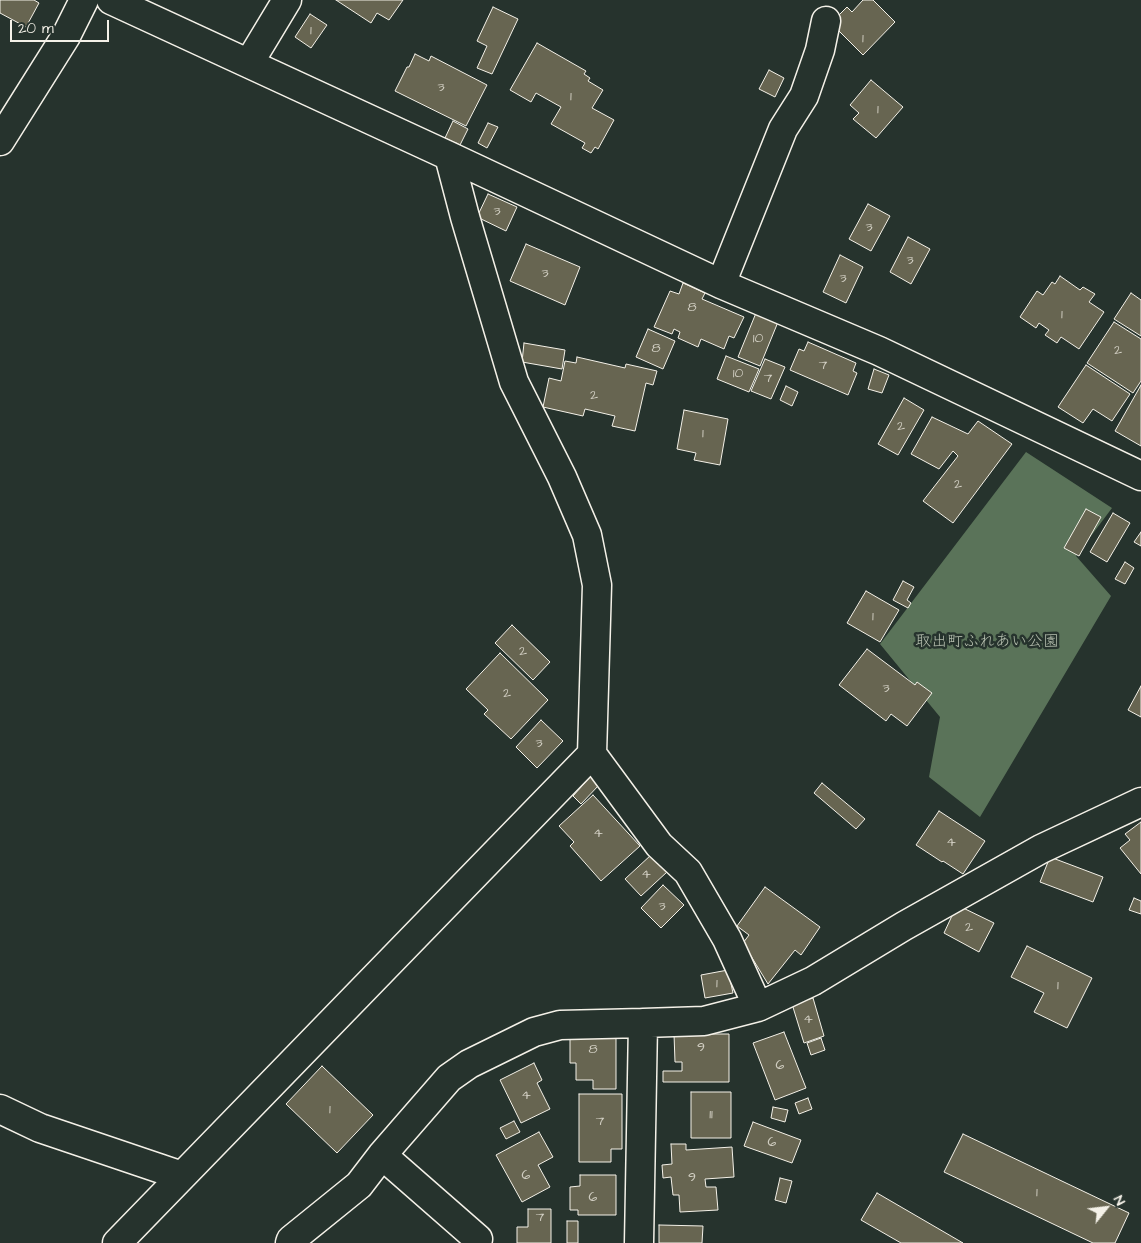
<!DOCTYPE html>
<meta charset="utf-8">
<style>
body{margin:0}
#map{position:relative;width:1141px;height:1243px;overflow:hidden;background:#26332d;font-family:"Architects Daughter",sans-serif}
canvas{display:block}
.north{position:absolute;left:1081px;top:1183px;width:50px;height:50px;-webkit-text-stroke:4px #26332d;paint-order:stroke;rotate:61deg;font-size:14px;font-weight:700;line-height:20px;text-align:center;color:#f4f1e8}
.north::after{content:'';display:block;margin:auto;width:18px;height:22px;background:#f4f1e8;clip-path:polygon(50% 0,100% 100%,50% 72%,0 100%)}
.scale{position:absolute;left:10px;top:20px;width:99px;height:22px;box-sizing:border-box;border:2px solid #f4f1e8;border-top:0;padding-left:6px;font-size:15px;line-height:18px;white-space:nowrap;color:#f4f1e8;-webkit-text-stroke:4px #26332d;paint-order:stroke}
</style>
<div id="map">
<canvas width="1141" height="1243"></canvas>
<div class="north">N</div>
<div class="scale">20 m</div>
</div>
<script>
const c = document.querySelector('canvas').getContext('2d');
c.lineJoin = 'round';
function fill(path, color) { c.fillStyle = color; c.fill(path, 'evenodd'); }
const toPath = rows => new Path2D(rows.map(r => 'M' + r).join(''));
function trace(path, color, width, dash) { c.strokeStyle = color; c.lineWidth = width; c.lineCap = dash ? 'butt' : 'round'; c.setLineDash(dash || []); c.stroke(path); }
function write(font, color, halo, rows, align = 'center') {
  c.font = font + ' "Architects Daughter","Klee One",sans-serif'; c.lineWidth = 5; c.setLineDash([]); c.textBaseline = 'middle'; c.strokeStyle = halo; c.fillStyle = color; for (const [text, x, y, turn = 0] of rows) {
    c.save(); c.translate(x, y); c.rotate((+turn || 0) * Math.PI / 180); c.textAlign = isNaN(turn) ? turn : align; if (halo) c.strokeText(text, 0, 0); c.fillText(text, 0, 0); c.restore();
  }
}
fill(toPath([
 [1026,452,1112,508,1076,556,1111,596,980,817,929,777,940,717,880,644]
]), '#5a7359');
const building = toPath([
 [0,0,34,0,39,3,26,27,0,13,0,0],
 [336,0,403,0,389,20,377,13,371,23,336,0],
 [863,0,873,0,895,22,863,55,831,23,847,7,852,12,863,0],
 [493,7,518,19,492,74,477,68,487,46,477,41,493,7],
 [310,14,327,25,311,48,295,37,310,14],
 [537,43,586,71,584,74,590,78,588,81,603,90,592,108,614,120,598,149,595,147,591,153,582,148,585,143,551,124,561,107,536,93,531,102,510,90,537,43],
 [415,54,429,61,431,56,487,85,466,126,395,91,407,67,409,67,415,54],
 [769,70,784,78,775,97,759,89,769,70],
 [871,80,903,107,876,138,853,119,859,113,850,105,871,80],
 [453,121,468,129,460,145,445,138,453,121],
 [488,123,498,127,487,148,478,143,488,123],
 [488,194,517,207,506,231,477,217,488,194],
 [868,204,890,216,871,251,849,239,868,204],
 [908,237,930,249,911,284,890,272,908,237],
 [526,244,580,267,565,305,510,281,526,244],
 [840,255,863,267,846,303,823,292,840,255],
 [1060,276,1080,290,1083,287,1095,294,1089,302,1104,312,1079,349,1061,337,1057,343,1045,335,1049,330,1039,323,1036,328,1020,317,1037,291,1043,295,1052,282,1055,284,1060,276],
 [683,283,705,293,702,299,744,317,734,338,729,336,724,349,701,339,698,347,678,338,680,332,674,329,672,334,654,327,670,291,679,294,683,283],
 [1131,293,1141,300,1141,336,1114,319,1131,293],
 [756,313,778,322,760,366,738,357,756,313],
 [1114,322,1141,339,1141,381,1133,393,1087,363,1114,322],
 [648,329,675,341,663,369,636,357,648,329],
 [808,342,856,363,853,371,857,373,848,395,790,370,799,349,804,351,808,342],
 [524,343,565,350,562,369,522,362,524,343],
 [726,356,759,369,749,392,717,379,726,356],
 [577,357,625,368,626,364,657,371,653,385,646,383,635,431,612,426,615,416,585,409,583,416,543,407,549,378,561,381,565,361,576,363,577,357],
 [765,359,785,367,771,399,751,391,765,359],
 [1086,365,1130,394,1112,421,1093,409,1083,423,1058,407,1086,365],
 [874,369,889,375,882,393,868,389,874,369],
 [1141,385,1141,446,1115,431,1141,385],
 [786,386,798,392,792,406,780,400,786,386],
 [904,398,924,410,898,455,878,444,904,398],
 [684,410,728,419,720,465,694,460,696,453,677,449,684,410],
 [932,417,968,434,978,421,1012,444,953,523,923,501,958,456,953,451,939,469,911,454,932,417],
 [1086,509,1101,517,1079,556,1064,548,1086,509],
 [1113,513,1130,523,1107,562,1090,552,1113,513],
 [1141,532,1141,546,1134,542,1141,532],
 [1125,562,1134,568,1125,584,1115,579,1125,562],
 [903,581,914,587,907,600,911,603,908,608,893,600,903,581],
 [866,591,899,610,880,642,847,623,866,591],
 [512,625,550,662,533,680,495,643,512,625],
 [867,649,915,685,917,682,932,693,907,726,891,714,886,721,839,685,867,649],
 [500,653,548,700,511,739,484,714,488,710,466,689,500,653],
 [1141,686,1141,717,1128,710,1141,686],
 [541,720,563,741,537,768,516,747,541,720],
 [590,777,599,785,581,804,573,796,590,777],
 [822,783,865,819,856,829,814,793,822,783],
 [593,795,640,846,601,881,570,846,574,842,559,826,593,795],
 [939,811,985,841,963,874,943,861,942,862,916,845,939,811],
 [1141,822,1141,874,1120,848,1130,840,1125,834,1141,822],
 [651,855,667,872,641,896,625,879,651,855],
 [1050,857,1103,877,1093,902,1040,882,1050,857],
 [663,885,684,905,661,928,641,908,663,885],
 [765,887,820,927,801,955,795,950,768,984,743,943,749,935,737,926,765,887],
 [1134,898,1141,901,1141,914,1129,910,1134,898],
 [957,905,994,923,979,952,944,933,957,905],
 [1027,946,1092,978,1067,1028,1034,1012,1044,993,1011,977,1027,946],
 [728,970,733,993,705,998,701,975,728,970],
 [813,998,824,1036,804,1043,792,1004,813,998],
 [784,1032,806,1088,775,1100,753,1043,784,1032],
 [674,1034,729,1034,729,1082,663,1082,663,1071,682,1071,682,1062,675,1062,674,1034],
 [570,1036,616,1036,616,1089,593,1089,593,1080,576,1080,576,1063,570,1063,570,1036],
 [821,1038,825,1050,811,1055,807,1043,821,1038],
 [534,1063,542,1080,537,1083,550,1109,521,1123,500,1080,534,1063],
 [322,1066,373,1115,337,1153,286,1104,322,1066],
 [691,1092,731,1092,731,1138,691,1138,691,1092],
 [579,1094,622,1094,622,1149,611,1149,611,1162,579,1162,579,1094],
 [808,1098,812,1109,799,1114,795,1103,808,1098],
 [773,1107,788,1110,785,1122,771,1118,773,1107],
 [514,1121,520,1132,506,1139,500,1128,514,1121],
 [753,1122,801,1140,792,1163,744,1146,753,1122],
 [539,1132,553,1157,538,1165,550,1187,522,1202,496,1155,539,1132],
 [963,1134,1129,1213,1115,1243,1093,1243,944,1172,963,1134],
 [671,1144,686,1144,686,1150,732,1147,734,1177,705,1179,706,1187,716,1187,718,1210,680,1212,679,1195,673,1195,671,1177,663,1178,662,1165,672,1164,671,1144],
 [580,1175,616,1175,616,1215,578,1215,578,1210,570,1210,570,1187,580,1186,580,1175],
 [780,1178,792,1181,786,1203,775,1200,780,1178],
 [877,1193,963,1243,901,1243,861,1220,877,1193],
 [528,1209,551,1209,551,1243,517,1243,517,1227,528,1227,528,1209],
 [567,1221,578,1221,578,1243,567,1243,567,1221],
 [659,1225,703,1226,702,1243,659,1243,659,1225]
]);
fill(building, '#676551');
trace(building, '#f4f1e8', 1);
const minor = toPath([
 [111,0,449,156,721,284,879,351,1141,476],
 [249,63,287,0],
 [0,141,66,36,84,0],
 [449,156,465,217,514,382,562,477,587,535,597,585,592,754,659,845,688,872,727,939,758,1007,813,981,904,926,1041,849,1141,802],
 [721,284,783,129,804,96,820,50,826,21],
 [0,1109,40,1128,182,1176],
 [382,1155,478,1239,476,1243],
 [117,1243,592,754],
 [290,1243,291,1240,359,1185,382,1155,449,1078,469,1064,534,1032,560,1025,643,1023],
 [639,1243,643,1023,704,1021,758,1007]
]);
trace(minor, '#f4f1e8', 31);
trace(minor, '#26332d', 28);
write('14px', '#d1cec2', null, [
 ["1",311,31],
 ["1",863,39],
 ["3",441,88],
 ["1",571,97],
 ["1",878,110],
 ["3",497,212],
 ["3",869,228],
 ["3",910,261],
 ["3",545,274],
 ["3",843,279],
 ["8",692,308],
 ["1",1062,315],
 ["10",758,339],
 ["8",656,349],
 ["2",1118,351],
 ["7",823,366],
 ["10",738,374],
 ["7",768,379],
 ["2",594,396],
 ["2",901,427],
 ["1",703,434],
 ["2",958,485],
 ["1",873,617],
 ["2",523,652],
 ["3",886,689],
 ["2",507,694],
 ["3",539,744],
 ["4",598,834],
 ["4",951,843],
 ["4",646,875],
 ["3",662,907],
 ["2",969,928],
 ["1",717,984],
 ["1",1058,986],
 ["4",808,1020],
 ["9",701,1048],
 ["8",593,1050],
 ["6",780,1066],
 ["4",526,1096],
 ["1",330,1110],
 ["11",711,1115],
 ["7",600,1122],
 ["6",772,1143],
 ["6",526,1176],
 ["9",692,1178],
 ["1",1037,1193],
 ["6",593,1198],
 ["7",540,1218]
]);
write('16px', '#b6bfaf', '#26332d', [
 ["取出町ふれあい公園",987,643]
]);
</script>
